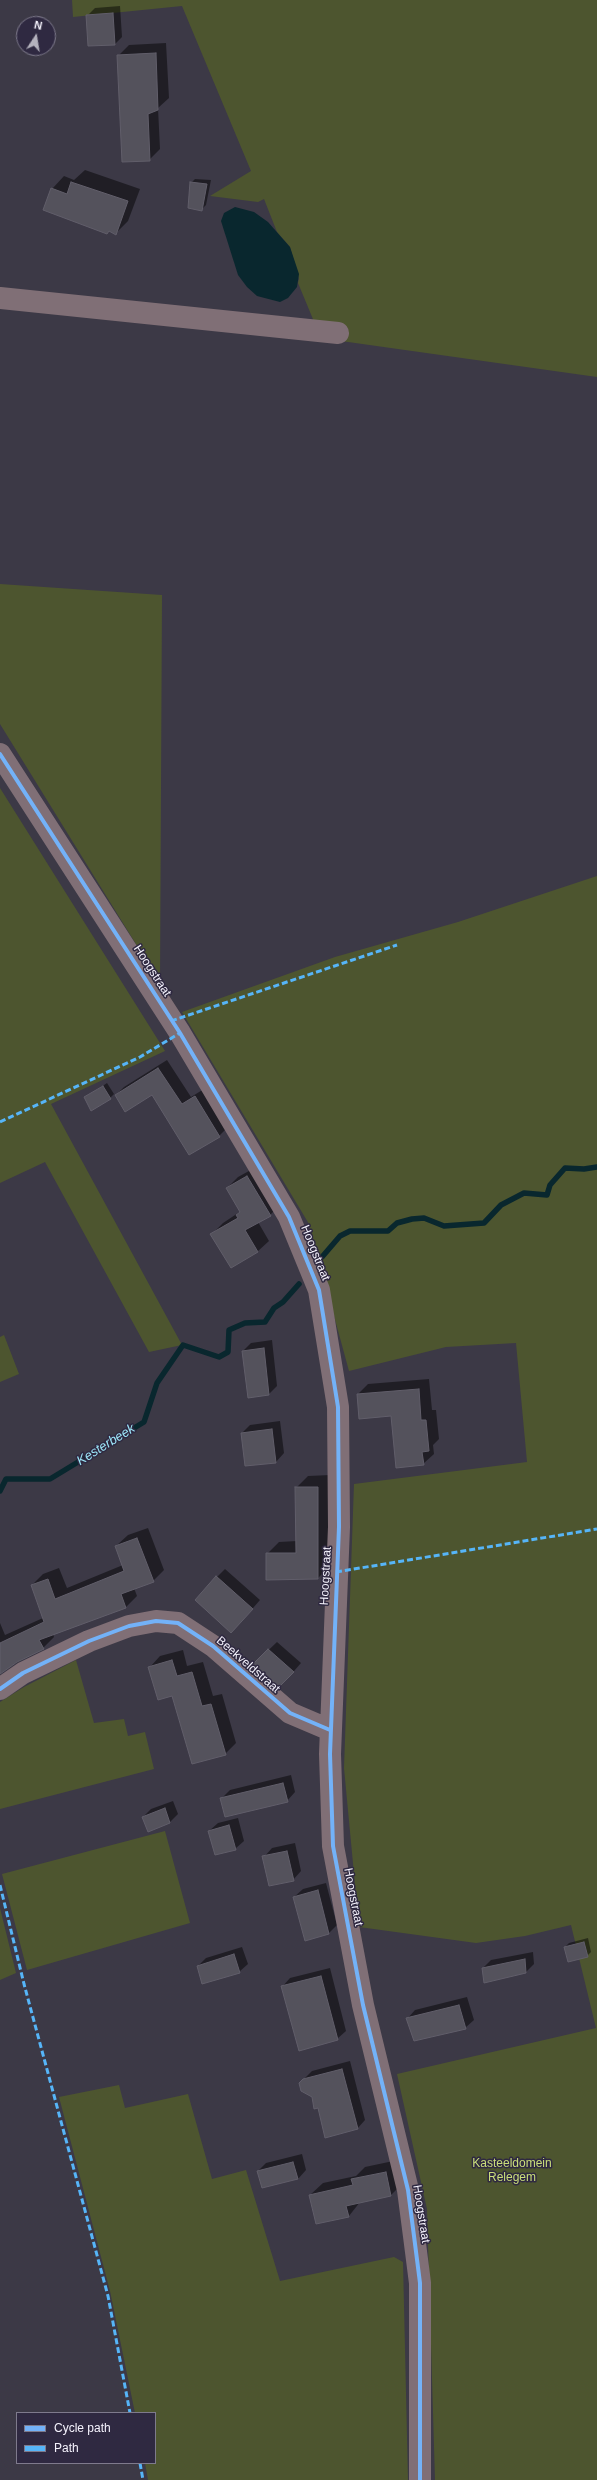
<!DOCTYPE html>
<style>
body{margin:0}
#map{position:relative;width:597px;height:2480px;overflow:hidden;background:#3c3946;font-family:Arial,sans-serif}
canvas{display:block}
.legend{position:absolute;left:16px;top:2412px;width:140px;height:52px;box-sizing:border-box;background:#2f2941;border:1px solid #7e7a8c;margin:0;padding:5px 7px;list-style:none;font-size:12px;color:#f5f3fd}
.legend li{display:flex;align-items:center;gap:8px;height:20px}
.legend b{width:20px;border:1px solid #7e7a8c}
.north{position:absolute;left:16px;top:16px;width:40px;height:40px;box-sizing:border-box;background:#2f2941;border:1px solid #7e7a8c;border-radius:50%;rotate:12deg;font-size:11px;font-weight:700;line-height:16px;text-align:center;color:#f5f3fd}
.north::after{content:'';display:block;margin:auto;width:14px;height:18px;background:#b4b2bd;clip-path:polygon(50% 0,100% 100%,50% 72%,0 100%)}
</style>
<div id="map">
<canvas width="597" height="2480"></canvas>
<ul class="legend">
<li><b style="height:5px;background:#73b2f8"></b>Cycle path</li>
<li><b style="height:5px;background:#56b5f8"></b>Path</li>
</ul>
<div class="north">N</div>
</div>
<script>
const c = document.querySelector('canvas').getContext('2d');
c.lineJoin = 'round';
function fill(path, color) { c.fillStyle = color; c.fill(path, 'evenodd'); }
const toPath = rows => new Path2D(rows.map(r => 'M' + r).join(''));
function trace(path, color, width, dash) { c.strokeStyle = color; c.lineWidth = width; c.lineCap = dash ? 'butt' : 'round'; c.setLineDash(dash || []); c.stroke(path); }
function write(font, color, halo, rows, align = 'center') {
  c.font = font + ' Arial,sans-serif'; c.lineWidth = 3; c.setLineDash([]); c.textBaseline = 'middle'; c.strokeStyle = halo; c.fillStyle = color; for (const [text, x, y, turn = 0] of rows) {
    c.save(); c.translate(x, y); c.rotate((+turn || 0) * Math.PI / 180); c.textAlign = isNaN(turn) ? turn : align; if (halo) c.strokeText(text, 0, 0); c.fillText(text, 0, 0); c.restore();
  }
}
fill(toPath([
 [72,0,597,0,597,377,341,341,315,324,298,283,299,279,290,247,277,232,264,199,258,202,210,196,251,171,182,6,73,17],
 [0,584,162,595,160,983,0,724],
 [0,788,165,1051,51,1104,182,1345,149,1352,45,1162,0,1183],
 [597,876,597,2480,435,2480,427,2209,397,2074,596,2028,571,1925,525,1936,476,1943,359,1927,344,1768,354,1484,527,1462,516,1343,446,1347,349,1371,309,1224,182,1012,335,957,458,922],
 [4,1335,19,1374,0,1382,0,1337],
 [76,1660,94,1723,124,1719,128,1736,145,1732,154,1769,0,1809,0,1702,24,1687],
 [165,1831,190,1923,27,1970,2,1874],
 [0,1908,16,1973,0,1980],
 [119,2085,125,2108,188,2094,212,2179,246,2170,280,2281,394,2257,403,2262,408,2480,148,2480,145,2463,155,2463,155,2413,135,2413,110,2291,59,2097]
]), '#4d552f');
fill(toPath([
 [235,207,254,212,268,222,290,247,299,274,297,287,288,298,280,302,257,296,247,287,238,275,221,221,224,213]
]), '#09272e');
fill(toPath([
 [120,6,122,37,115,44,87,16,95,8],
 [166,43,169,98,158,108,160,149,149,160,118,56,129,45],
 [85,170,140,189,128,221,116,233,110,230,107,233,52,189,64,176,74,180],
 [195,179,211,180,206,205,202,209,191,183],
 [167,1060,191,1097,204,1089,227,1128,219,1136,152,1094,116,1095,124,1087],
 [107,1083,114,1094,110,1098,85,1098],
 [258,1166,281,1204,270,1215,258,1222,269,1241,257,1252,212,1234,223,1223,241,1211,227,1188,238,1177],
 [272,1340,277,1386,269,1394,249,1397,243,1351,251,1343],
 [429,1379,432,1410,436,1410,439,1439,433,1445,434,1454,423,1464,392,1415,358,1394,368,1384],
 [280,1421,284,1453,276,1462,242,1433,250,1425],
 [330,1475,330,1566,318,1578,267,1554,279,1542,297,1541,296,1488,308,1476],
 [148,1528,164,1570,153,1581,134,1588,137,1596,126,1607,53,1634,54,1637,43,1648,0,1672,0,1623,5,1635,43,1618,32,1585,43,1574,59,1568,67,1588,123,1565,116,1546,128,1535],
 [225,1569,260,1600,240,1623,217,1577],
 [277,1642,301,1663,288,1678,254,1664],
 [183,1650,187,1666,203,1662,213,1696,222,1694,236,1743,225,1754,150,1667,160,1656],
 [291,1775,295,1792,287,1801,222,1798,230,1790],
 [173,1801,178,1814,170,1822,143,1817,151,1809],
 [238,1818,244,1841,235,1849,209,1831,218,1823],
 [295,1843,301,1871,293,1880,264,1857,272,1848],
 [326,1883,337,1925,329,1933,294,1897,303,1889],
 [588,1938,591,1952,587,1956,565,1947,569,1943],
 [242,1947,248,1964,239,1972,198,1966,206,1958],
 [533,1952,534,1964,526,1972,483,1968,491,1960],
 [330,1968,346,2031,337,2039,282,1987,290,1978],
 [467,1997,474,2020,465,2028,407,2019,415,2010],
 [350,2061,365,2120,357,2129,318,2107,304,2079,312,2071],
 [302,2154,306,2170,298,2179,258,2171,266,2163],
 [398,2160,403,2183,391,2195,360,2202,349,2216,310,2195,323,2183,356,2176,365,2167]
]), '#0007');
trace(toPath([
 [322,1257,340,1236,350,1231,388,1231,397,1223,412,1219,424,1218,444,1226,484,1223,501,1205,524,1193,547,1195,550,1185,565,1168,584,1169,597,1167],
 [0,1491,6,1479,50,1479,144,1422,157,1383,183,1345,219,1357,228,1352,229,1330,245,1323,265,1322,274,1308,283,1302,299,1284]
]), '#09272e', 5.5);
const building = toPath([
 [113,13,115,45,88,46,86,15,113,13],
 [156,53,158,110,148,114,150,161,122,162,117,55,156,53],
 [71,182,128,201,116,235,109,231,107,234,43,210,51,188,67,194,71,182],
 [190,182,207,184,202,211,188,208,190,182],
 [158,1068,182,1104,195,1096,220,1137,189,1155,152,1095,125,1112,115,1095,158,1068],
 [103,1086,111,1099,91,1111,84,1097,103,1086],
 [247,1176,271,1216,245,1230,258,1252,231,1268,210,1234,238,1218,236,1215,240,1212,226,1188,247,1176],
 [264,1348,269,1395,248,1398,242,1351,264,1348],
 [419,1389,421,1420,426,1420,429,1451,422,1452,424,1465,396,1468,391,1416,359,1419,357,1394,419,1389],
 [272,1429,276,1463,245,1466,241,1433,272,1429],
 [295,1487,318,1487,318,1579,266,1580,266,1553,296,1553,295,1487],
 [137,1538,154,1582,121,1594,126,1608,39,1640,44,1649,17,1662,0,1674,0,1643,44,1622,31,1585,48,1579,55,1599,124,1571,115,1546,137,1538],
 [216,1576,253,1609,231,1633,195,1600,216,1576],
 [268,1649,294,1672,279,1687,253,1664,268,1649],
 [172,1660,177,1676,192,1672,202,1706,211,1704,226,1755,192,1764,172,1696,158,1700,148,1667,172,1660],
 [283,1783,288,1802,225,1817,220,1798,283,1783],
 [165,1808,170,1823,148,1832,142,1817,165,1808],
 [229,1825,236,1850,215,1855,208,1831,229,1825],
 [287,1851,294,1881,269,1886,262,1856,287,1851],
 [318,1890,329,1934,305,1941,293,1897,318,1890],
 [584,1942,588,1957,568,1962,564,1947,584,1942],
 [234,1954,240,1973,202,1984,197,1966,234,1954],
 [525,1959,526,1973,484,1983,482,1968,525,1959],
 [321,1976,338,2040,299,2051,281,1986,321,1976],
 [459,2005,466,2029,414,2041,406,2018,459,2005],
 [342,2069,358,2129,325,2138,318,2108,314,2109,312,2097,301,2091,299,2083,303,2079,342,2069],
 [293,2162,298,2179,262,2188,257,2171,293,2162],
 [386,2172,391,2196,346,2206,349,2217,316,2224,309,2195,353,2185,351,2179,386,2172]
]);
fill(building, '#54525c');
trace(building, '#615e6a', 1);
trace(toPath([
 [0,298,338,333],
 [0,754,180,1033,289,1217,319,1290,338,1407,339,1527,330,1754,333,1846,363,2005,408,2190,414,2236,420,2283,420,2480],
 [0,1689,23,1673,89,1641,129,1626,156,1621,178,1623,213,1646,290,1713,330,1730]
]), '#806f76', 22);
trace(toPath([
 [171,1021,397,945],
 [0,1122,140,1057,180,1033],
 [336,1572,597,1529],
 [0,1885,24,1984,108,2296,130,2413],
 [140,2463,143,2480]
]), '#56b5f8', 3, [6, 3]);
trace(toPath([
 [0,754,180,1033,289,1217,319,1290,338,1407,339,1527,330,1754,333,1846,363,2005,408,2190,414,2236,420,2283,420,2480],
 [0,1689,23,1673,89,1641,129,1626,156,1621,178,1623,213,1646,290,1713,330,1730]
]), '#73b2f8', 4);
write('12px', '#f5f3fd', '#2f2941', [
 ["Hoogstraat",152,971,57],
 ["Hoogstraat",315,1253,68],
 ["Hoogstraat",326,1576,-87],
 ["Beekveldstraat",248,1665,41],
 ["Hoogstraat",353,1897,79],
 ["Hoogstraat",421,2214,81]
]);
write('12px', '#cbdf7a', '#2f2941', [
 ["Kasteeldomein",512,2164],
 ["Relegem",512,2178]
]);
write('italic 13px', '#9ce6f8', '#2f2941', [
 ["Kesterbeek",106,1445,-32]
]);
</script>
